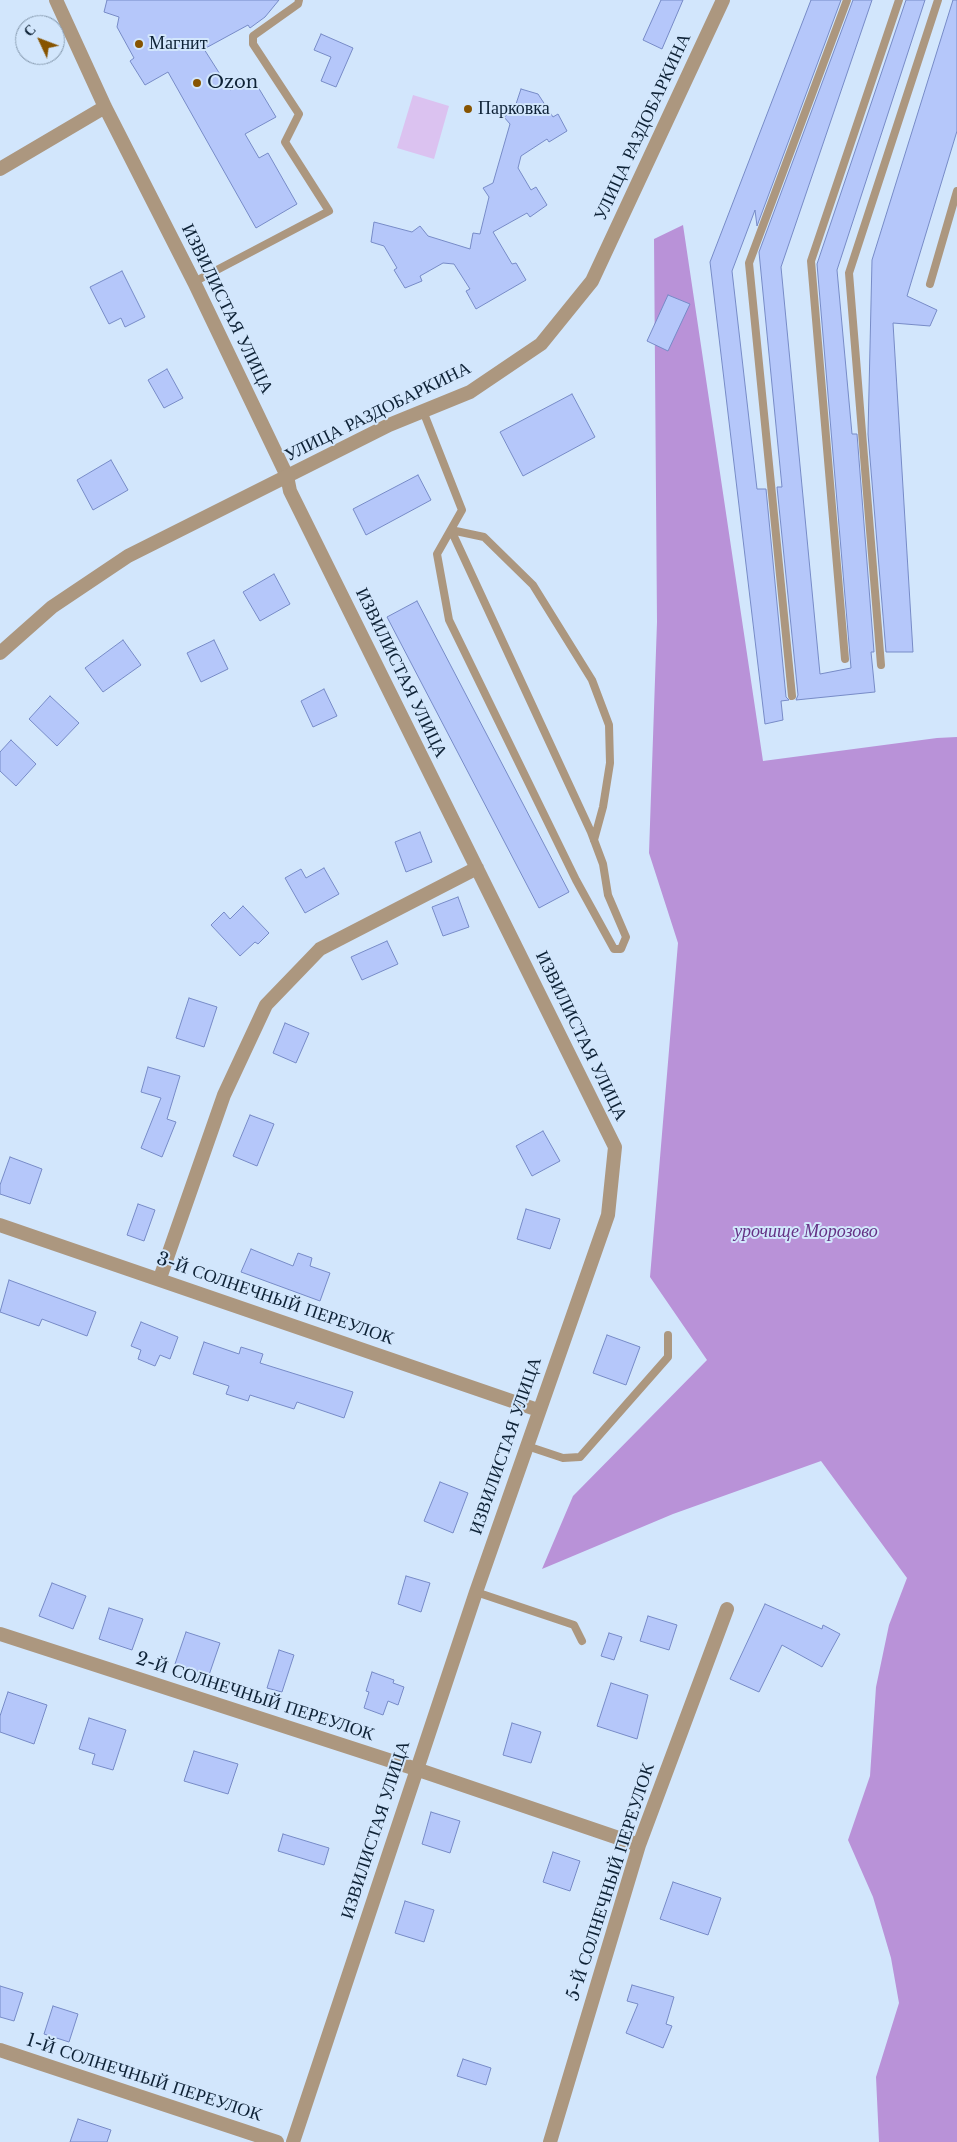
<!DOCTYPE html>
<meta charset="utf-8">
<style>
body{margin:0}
#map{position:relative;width:957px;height:2142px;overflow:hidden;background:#d2e6fc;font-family:"Libre Baskerville",serif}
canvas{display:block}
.north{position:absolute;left:15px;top:15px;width:50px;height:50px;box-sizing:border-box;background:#d2e6fc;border:1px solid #8498ad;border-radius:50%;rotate:313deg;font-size:14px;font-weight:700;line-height:20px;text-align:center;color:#0e2236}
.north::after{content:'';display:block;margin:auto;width:18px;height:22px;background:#875400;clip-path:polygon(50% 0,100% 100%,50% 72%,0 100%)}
</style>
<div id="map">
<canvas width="957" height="2142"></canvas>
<div class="north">С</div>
</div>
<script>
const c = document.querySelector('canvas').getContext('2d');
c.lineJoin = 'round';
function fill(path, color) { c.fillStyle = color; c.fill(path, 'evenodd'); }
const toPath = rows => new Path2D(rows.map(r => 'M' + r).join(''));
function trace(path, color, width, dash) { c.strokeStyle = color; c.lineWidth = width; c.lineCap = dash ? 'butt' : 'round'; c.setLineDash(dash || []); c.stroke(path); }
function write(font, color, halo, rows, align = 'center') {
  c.font = font + ' "Libre Baskerville",serif'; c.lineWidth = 4; c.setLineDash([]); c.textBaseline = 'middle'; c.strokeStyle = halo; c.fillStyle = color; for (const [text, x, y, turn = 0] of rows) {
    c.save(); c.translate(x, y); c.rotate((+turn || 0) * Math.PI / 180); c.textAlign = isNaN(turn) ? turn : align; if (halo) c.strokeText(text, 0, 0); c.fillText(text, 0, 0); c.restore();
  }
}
fill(toPath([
 [413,95,449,106,434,159,397,148]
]), '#dbc2f0');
fill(toPath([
 [683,225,763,761,937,738,957,737,957,2142,879,2142,876,2077,899,2003,891,1958,873,1897,848,1840,870,1776,876,1687,889,1625,907,1578,821,1461,673,1514,542,1569,573,1496,707,1360,650,1277,678,943,649,853,657,622,654,239]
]), '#b992d8');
const building = toPath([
 [107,0,279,0,265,17,250,28,248,25,204,49,230,90,252,77,276,117,245,134,259,158,268,153,297,204,256,228,168,72,145,85,130,61,134,58,117,27,119,17,104,12,107,0],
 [661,0,683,0,662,49,643,40,661,0],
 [811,0,841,0,757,226,755,210,732,271,757,489,766,489,786,697,789,700,781,701,783,720,765,724,710,262,811,0],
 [853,0,872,0,781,267,820,674,851,668,817,264,906,0,925,0,837,270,852,434,857,434,874,652,871,652,875,692,796,700,798,695,777,487,782,487,759,252,853,0],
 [953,0,957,0,957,131,907,296,937,310,930,326,893,323,913,652,886,652,868,434,872,260,953,0],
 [321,34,353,48,336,87,321,81,331,57,314,50,321,34],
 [521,89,538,94,553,117,558,114,567,131,549,142,547,139,521,156,518,168,531,190,536,187,547,205,530,217,527,213,493,232,512,264,516,263,526,280,476,309,466,291,470,289,454,264,443,263,420,276,422,281,405,288,394,270,397,268,384,246,371,242,374,222,412,232,420,226,428,236,470,249,473,233,480,234,489,197,483,188,493,183,510,124,504,117,514,110,521,89],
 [122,271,145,317,125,327,121,318,109,324,90,287,122,271],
 [668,295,690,304,668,351,647,341,668,295],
 [167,369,183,398,164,408,148,380,167,369],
 [572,394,595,437,523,476,500,432,572,394],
 [111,460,128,490,93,510,77,480,111,460],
 [418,475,431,500,366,535,353,509,418,475],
 [274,574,290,604,260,621,243,592,274,574],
 [417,601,569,892,539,908,387,617,417,601],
 [123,640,141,665,103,692,85,668,123,640],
 [214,640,228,669,201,682,187,653,214,640],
 [324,689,337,716,313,727,301,701,324,689],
 [50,696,79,723,57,746,29,719,50,696],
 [11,740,36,764,16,786,0,771,0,752,11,740],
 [420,832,432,862,406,872,395,842,420,832],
 [324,868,339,894,305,913,285,878,301,869,306,878,324,868],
 [458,897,469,927,443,936,432,907,458,897],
 [243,906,269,933,258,944,255,942,240,956,211,925,224,912,230,919,243,906],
 [387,941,398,964,362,980,351,957,387,941],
 [189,998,217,1007,204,1047,176,1038,189,998],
 [285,1023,309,1033,296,1063,273,1053,285,1023],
 [148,1067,180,1076,167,1119,176,1122,162,1157,141,1148,161,1098,141,1092,148,1067],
 [250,1115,274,1124,257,1166,233,1156,250,1115],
 [543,1131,560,1161,532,1176,516,1146,543,1131],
 [10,1157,42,1169,30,1204,0,1194,0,1185,10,1157],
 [138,1204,155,1210,144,1241,127,1235,138,1204],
 [526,1209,560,1219,550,1249,517,1239,526,1209],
 [251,1249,293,1266,298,1253,312,1258,310,1266,330,1273,320,1301,241,1272,251,1249],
 [9,1280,96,1312,87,1336,42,1319,39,1326,0,1312,9,1280],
 [141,1322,178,1337,170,1359,160,1355,155,1366,138,1359,141,1350,131,1346,141,1322],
 [607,1335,640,1347,626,1385,593,1373,607,1335],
 [204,1342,239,1354,241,1347,263,1354,260,1363,353,1392,344,1418,297,1402,294,1409,250,1395,248,1401,226,1394,229,1386,193,1374,204,1342],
 [440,1482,468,1493,453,1533,424,1521,440,1482],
 [406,1576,430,1583,421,1612,398,1604,406,1576],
 [52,1583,86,1596,73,1629,39,1616,52,1583],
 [765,1604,822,1629,823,1625,840,1634,822,1667,782,1645,759,1692,730,1679,765,1604],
 [109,1608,143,1619,132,1650,99,1639,109,1608],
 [648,1616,677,1625,669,1650,640,1641,648,1616],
 [186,1632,220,1643,209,1675,175,1664,186,1632],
 [609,1633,622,1637,614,1660,601,1656,609,1633],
 [279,1650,294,1655,282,1692,267,1688,279,1650],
 [372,1672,394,1680,393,1683,404,1687,398,1705,388,1701,383,1715,364,1708,369,1692,366,1691,372,1672],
 [611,1683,648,1695,637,1739,597,1726,611,1683],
 [8,1692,47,1705,34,1744,0,1732,0,1716,8,1692],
 [89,1718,126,1730,113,1770,92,1764,95,1754,79,1749,89,1718],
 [512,1723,541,1732,531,1763,503,1755,512,1723],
 [194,1751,238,1764,228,1794,184,1781,194,1751],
 [431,1812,460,1821,450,1853,422,1844,431,1812],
 [283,1834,329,1848,324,1865,278,1851,283,1834],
 [553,1852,580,1861,570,1891,543,1882,553,1852],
 [673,1882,721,1898,708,1935,660,1919,673,1882],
 [405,1901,434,1910,424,1942,395,1933,405,1901],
 [632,1985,674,1997,666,2024,672,2026,663,2048,626,2033,638,2004,627,2001,632,1985],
 [0,1986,23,1993,14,2021,0,2017,0,1986],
 [53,2006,78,2014,69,2042,44,2034,53,2006],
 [463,2059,491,2068,486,2085,457,2076,463,2059],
 [78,2119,111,2130,107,2142,70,2142,78,2119]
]);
fill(building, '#b5c7fa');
trace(building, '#778bc7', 1);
trace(toPath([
 [194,282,329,211,285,142,299,114,253,44,253,36,298,4,299,0],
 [930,284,957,191],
 [423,411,462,510,437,554,449,620,576,880,614,949,621,949,626,937,608,895,603,864,591,832,451,530],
 [451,530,484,537,533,585,592,680,609,725,610,763,603,807,594,840],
 [845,659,811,261,899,0],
 [881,665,849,273,938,0],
 [792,696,749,263,847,0],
 [527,1446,563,1458,580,1457,668,1357,668,1335],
 [476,1592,574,1625,582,1641]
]), '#ac977f', 8);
trace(toPath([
 [56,0,105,107,194,282,287,476,290,491,615,1147,608,1215,476,1592,293,2142],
 [0,169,105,107],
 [0,1225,538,1410],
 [160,1278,224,1095,266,1005,320,949,477,868],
 [0,1634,416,1769,639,1845],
 [0,2050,277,2142],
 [550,2142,639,1845,727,1609]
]), '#ac977f', 14);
trace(toPath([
 [0,653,52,607,128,556,389,425,470,392,541,344,592,281,723,0]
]), '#ac977f', 14);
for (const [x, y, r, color] of [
 [139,44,5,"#875400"],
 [197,83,5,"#875400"],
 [468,109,5,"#875400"]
]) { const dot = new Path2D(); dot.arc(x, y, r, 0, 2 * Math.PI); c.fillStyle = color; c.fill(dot); trace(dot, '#d2e6fc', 2); }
write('18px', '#0e2236', '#d2e6fc', [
 ["Магнит",149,44],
 ["Ozon",207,83],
 ["Парковка",478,109]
], 'left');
write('18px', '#0e2236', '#d2e6fc', [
 ["УЛИЦА РАЗДОБАРКИНА",643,127,-65],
 ["ИЗВИЛИСТАЯ УЛИЦА",227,309,64],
 ["УЛИЦА РАЗДОБАРКИНА",378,412,-26],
 ["ИЗВИЛИСТАЯ УЛИЦА",401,673,64],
 ["ИЗВИЛИСТАЯ УЛИЦА",581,1036,64],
 ["3-Й СОЛНЕЧНЫЙ ПЕРЕУЛОК",275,1299,19],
 ["ИЗВИЛИСТАЯ УЛИЦА",506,1446,-71],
 ["2-Й СОЛНЕЧНЫЙ ПЕРЕУЛОК",255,1697,18],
 ["ИЗВИЛИСТАЯ УЛИЦА",376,1830,-72],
 ["5-Й СОЛНЕЧНЫЙ ПЕРЕУЛОК",611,1882,-72],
 ["1-Й СОЛНЕЧНЫЙ ПЕРЕУЛОК",144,2078,18]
]);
write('italic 18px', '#653285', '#d2e6fc', [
 ["урочище Морозово",806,1232]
]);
</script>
